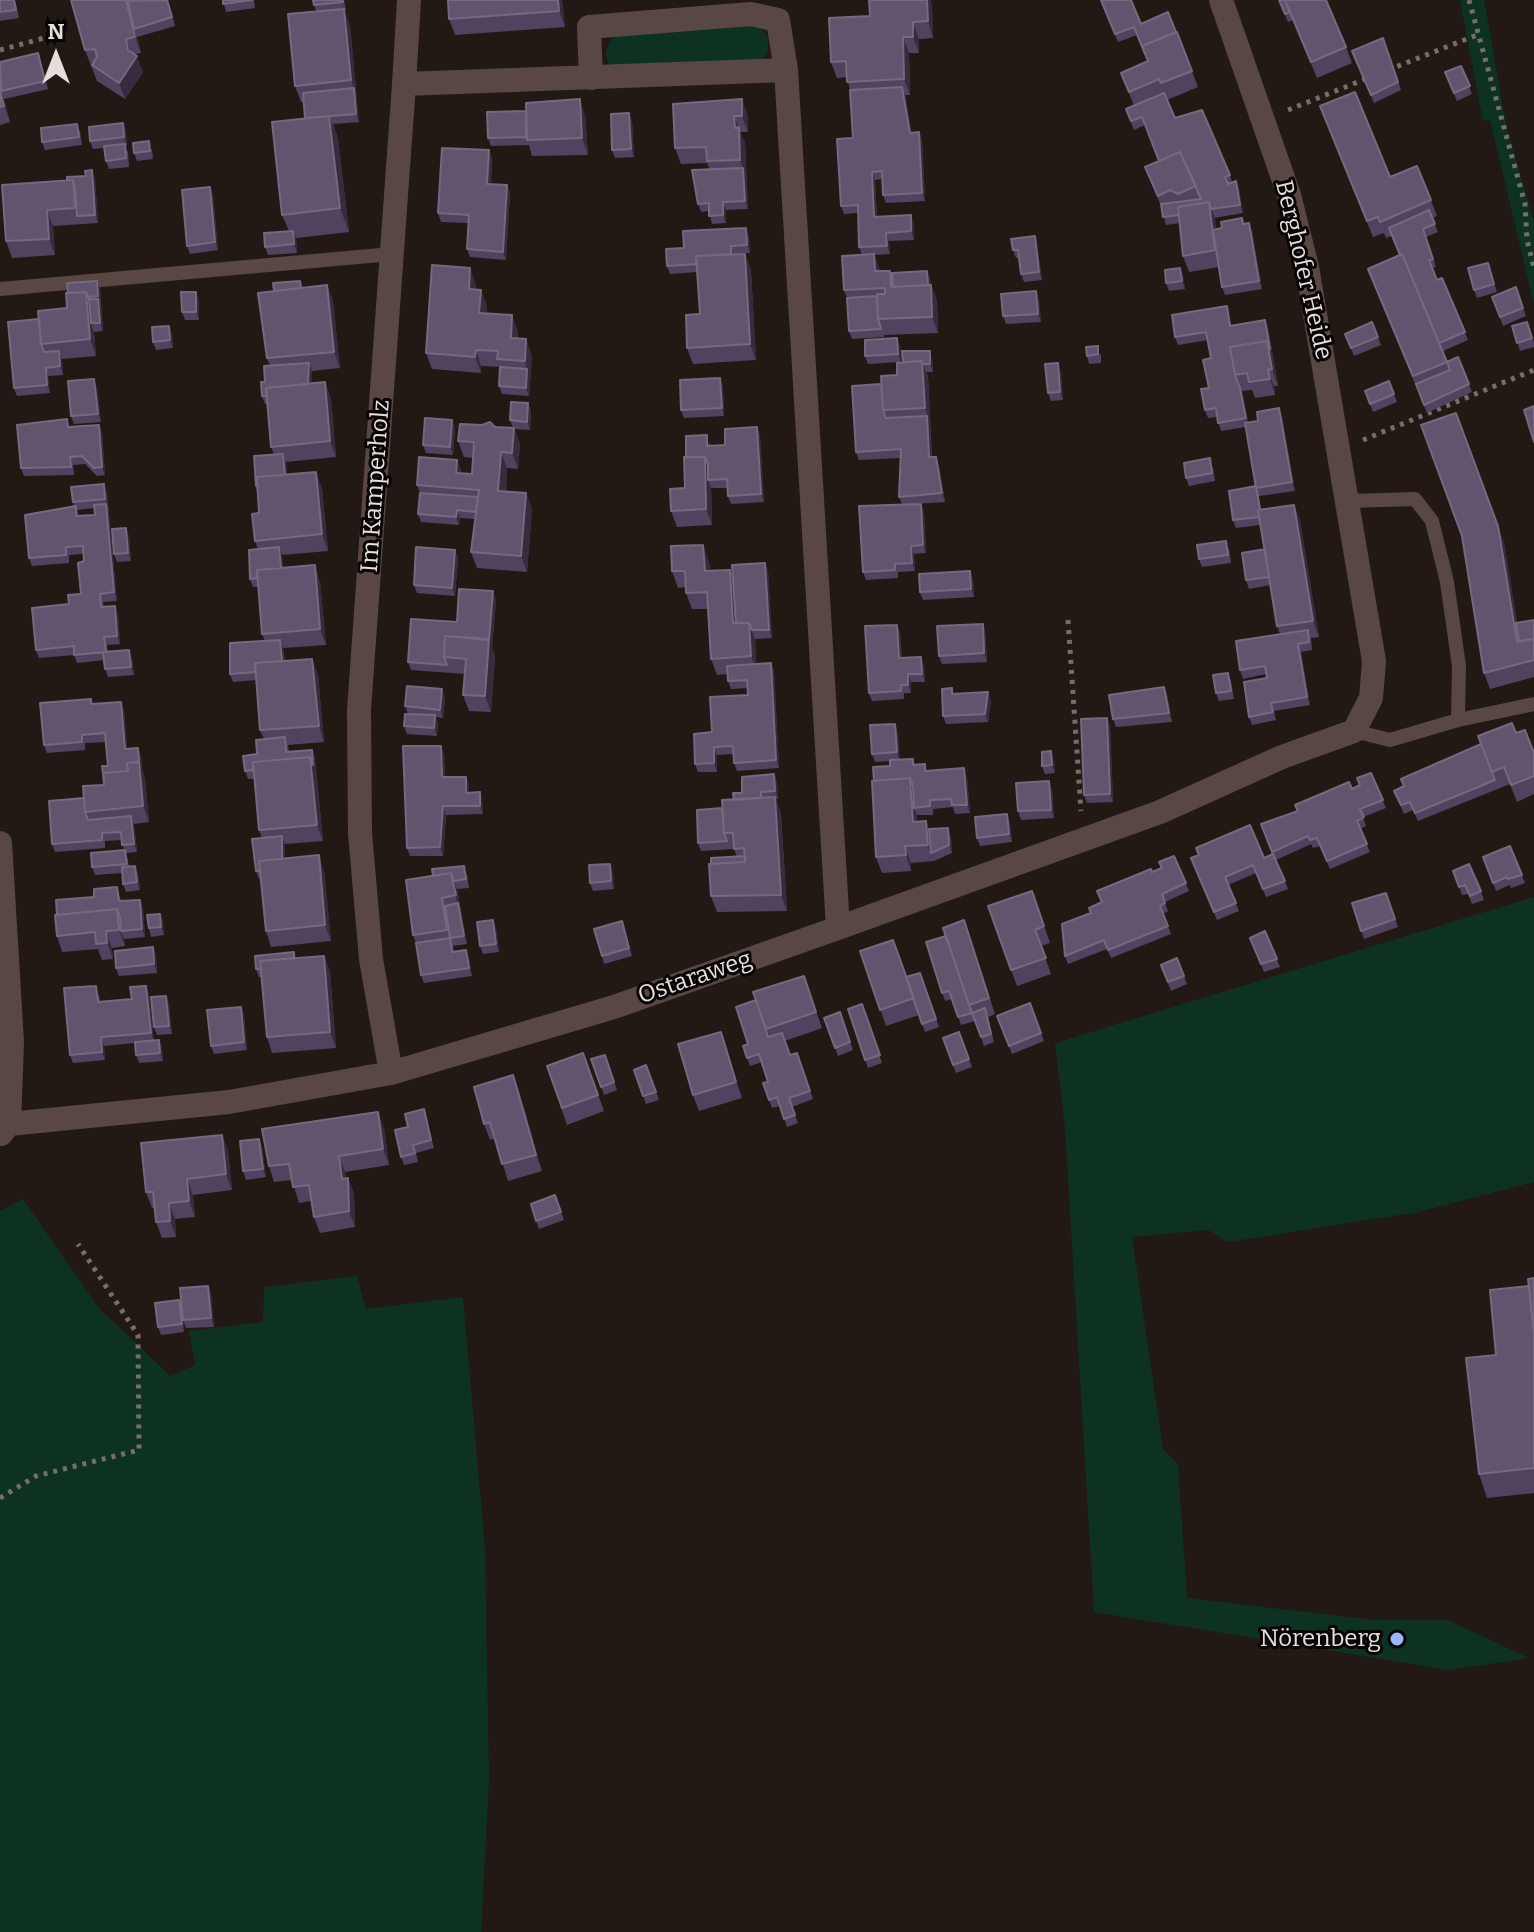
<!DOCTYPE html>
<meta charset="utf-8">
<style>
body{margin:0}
#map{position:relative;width:1534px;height:1932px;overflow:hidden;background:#221915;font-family:Bitter,serif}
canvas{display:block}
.north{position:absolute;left:16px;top:16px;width:80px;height:80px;-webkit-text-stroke:6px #090504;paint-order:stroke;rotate:0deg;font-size:22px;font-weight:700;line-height:32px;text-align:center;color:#e5dfdc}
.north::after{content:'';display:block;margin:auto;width:28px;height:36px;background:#e5dfdc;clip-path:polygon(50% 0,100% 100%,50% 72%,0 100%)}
</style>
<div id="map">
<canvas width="1534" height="1932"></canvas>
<div class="north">N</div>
</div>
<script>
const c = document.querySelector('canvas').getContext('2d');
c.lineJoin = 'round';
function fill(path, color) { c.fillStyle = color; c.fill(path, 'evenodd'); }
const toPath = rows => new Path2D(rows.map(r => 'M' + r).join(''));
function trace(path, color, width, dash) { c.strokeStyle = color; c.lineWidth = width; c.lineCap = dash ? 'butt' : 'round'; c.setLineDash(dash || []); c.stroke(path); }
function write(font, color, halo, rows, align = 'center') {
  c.font = font + ' Bitter,serif'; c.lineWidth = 6; c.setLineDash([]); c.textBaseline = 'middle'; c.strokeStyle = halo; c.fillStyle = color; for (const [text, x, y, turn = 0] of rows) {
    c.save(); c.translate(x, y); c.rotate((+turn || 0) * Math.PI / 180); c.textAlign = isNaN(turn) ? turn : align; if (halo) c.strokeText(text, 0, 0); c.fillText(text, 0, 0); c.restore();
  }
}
fill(toPath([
 [1460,0,1484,0,1507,129,1534,222,1534,304,1490,120,1483,121],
 [744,22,760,27,768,37,768,53,760,62,618,69,609,64,605,53,612,38,629,29],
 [1534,897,1534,1182,1418,1212,1228,1242,1208,1230,1132,1237,1163,1449,1178,1464,1187,1598,1374,1620,1448,1620,1529,1658,1449,1670,1094,1612,1065,1128,1055,1043],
 [23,1199,98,1307,170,1376,195,1365,189,1331,263,1322,264,1287,357,1276,366,1309,463,1297,485,1548,489,1781,481,1932,0,1932,0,1211]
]), '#0d3221');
trace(toPath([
 [1469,0,1525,204,1527,240,1534,268],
 [0,50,66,32],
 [1388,70,1477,35],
 [1288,110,1368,78],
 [1363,440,1534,370],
 [1068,620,1081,811],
 [0,1498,36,1476,139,1450,138,1335,78,1244]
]), '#766e6b', 5, [4, 6]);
trace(toPath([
 [0,289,392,254],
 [1349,501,1415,499,1432,521,1447,582,1459,666,1458,720],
 [1354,731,1390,740,1458,720,1534,704]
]), '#594744', 14);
trace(toPath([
 [591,78,589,27,751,14,778,20,786,70],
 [404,84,409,0],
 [0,843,12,1042,9,1124,1,1134],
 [391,1073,371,959,360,833,359,710,404,84,786,70,838,928],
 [9,1124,229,1102,391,1073,614,1007,838,928,1160,812,1282,757,1354,731,1371,698,1374,661,1307,267,1289,195,1221,0]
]), '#594744', 24);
fill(toPath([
 [0,0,15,0,19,18,0,21],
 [130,0,168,0,175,26,137,37,141,53,135,54,143,72,125,99,97,81,85,50],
 [223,0,254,0,255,8,226,12],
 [313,0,344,0,346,10,344,10,350,25,359,122,333,124,338,139,349,232,296,238,297,253,268,255,265,247,289,231,282,215,305,118,304,102,301,102,295,86,316,12],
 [562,0,565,27,455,35,449,19],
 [869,0,930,0,932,6,933,38,919,39,919,53,909,53,910,95,905,95,911,133,919,132,922,140,925,201,886,203,883,195,882,179,875,180,877,217,914,223,914,240,889,241,890,254,874,255,880,271,890,271,893,279,927,271,930,279,931,285,937,301,938,333,884,335,884,337,852,339,849,331,847,298,844,290,862,255,859,247,858,213,844,214,841,206,853,138,850,90,847,77,837,78,831,62,870,16],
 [1100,0,1141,24,1177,32,1198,87,1167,100,1175,118,1230,175,1232,182,1239,189,1243,213,1214,218,1216,229,1222,228,1242,218,1244,224,1252,231,1262,289,1225,295,1222,287,1219,267,1189,272,1183,256,1180,223,1166,225,1161,206,1145,167,1159,161,1145,125,1134,130,1126,109,1134,106,1121,73,1148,61,1137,35,1118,42],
 [1279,0,1346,47,1352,63,1317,78,1293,20,1288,22],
 [1383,38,1401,90,1374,103,1352,51],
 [38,53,48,89,4,99,10,122,0,125,0,62],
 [1461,66,1472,94,1457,101,1445,72],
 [673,104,748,115,748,132,740,132,745,143,748,209,726,210,726,223,712,224,709,211,701,212,698,204,710,170,707,163,681,164,675,148],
 [1320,106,1390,177,1431,200,1437,216,1432,218,1438,232,1426,237,1436,267,1432,268,1437,280,1442,278,1468,340,1443,351,1447,362,1458,357,1472,392,1427,413,1367,268,1399,255,1392,236,1386,238,1384,233,1373,237],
 [629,113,632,121,634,157,615,158,612,150],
 [585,115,588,155,532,156,529,145,491,146,488,138],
 [123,123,126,131,127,145,125,146,128,152,129,167,109,169,106,161,104,148,93,149,90,141],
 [77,124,80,132,82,145,45,150,42,142],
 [152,149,153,159,137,161,134,153],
 [489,150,492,158,491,184,507,185,510,193,506,260,470,257,467,249,469,223,441,222,438,213],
 [92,170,95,179,98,223,53,226,55,255,12,258,6,241,67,180,86,176],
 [213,195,218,250,190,254,187,246],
 [749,236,750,253,734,254,745,254,751,270,756,360,693,364,687,348,700,314,697,272,670,274,667,266,684,248],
 [1035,236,1037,244,1042,280,1024,282,1021,274,1019,258,1016,258,1013,250],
 [1488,263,1497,292,1477,298,1474,290],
 [1183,276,1185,289,1169,291,1166,283],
 [97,281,100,289,103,331,94,332,96,356,62,359,63,375,48,376,50,393,17,396,14,388,39,319,67,308],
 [476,284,476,289,487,306,486,314,518,331,518,339,526,339,532,356,529,396,502,394,499,386,500,367,481,366,481,373,432,369,426,353],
 [327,285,333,301,340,368,312,371,311,384,325,382,331,399,336,457,286,462,287,475,322,488,328,551,282,555,283,568,320,582,326,645,283,648,285,661,312,659,318,675,324,742,288,745,289,752,312,750,315,758,323,841,285,844,285,858,324,871,331,941,271,947,266,931,261,879,259,879,256,871,262,838,259,830,254,779,248,779,245,771,257,754,264,739,260,730,256,680,233,682,230,674,265,641,262,634,258,587,253,587,250,579,258,549,255,541,259,513,256,486,274,454,271,447,268,404,265,404,262,396,270,366,267,358,303,288],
 [1516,287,1526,316,1503,326,1492,297],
 [196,292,199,301,199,320,185,320,182,312],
 [1039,299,1041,322,1006,324,1003,316],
 [1227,306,1231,325,1265,320,1268,328,1278,386,1274,386,1275,395,1255,398,1252,390,1242,391,1248,423,1258,421,1279,408,1282,417,1295,491,1259,496,1261,510,1294,505,1300,521,1319,637,1311,638,1312,650,1301,652,1310,705,1274,711,1276,720,1252,725,1249,717,1267,678,1266,674,1243,679,1240,670,1280,634,1277,626,1271,585,1249,589,1246,580,1265,549,1261,525,1236,528,1233,520,1256,486,1246,427,1221,431,1217,417,1208,418,1205,410,1211,358,1208,340,1178,345,1175,337],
 [1372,322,1381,345,1354,356,1345,334],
 [1527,322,1534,342,1534,347,1520,351,1512,326],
 [172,334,173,348,156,350,153,342],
 [900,346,901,362,868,364,865,356],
 [1101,354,1101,363,1089,364,1087,356],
 [932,359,933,372,926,372,928,377,932,457,936,457,939,466,945,502,913,504,921,504,924,512,926,553,914,554,915,571,898,572,898,578,866,580,863,572,902,504,899,497,901,458,859,460,856,452,881,384,897,375],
 [1061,371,1063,400,1051,401,1048,393],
 [720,378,723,387,724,416,684,418,681,410],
 [1389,381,1397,402,1373,412,1365,391],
 [97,387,101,422,74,424,71,416],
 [528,403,531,411,530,430,514,429,520,444,518,469,507,468,506,491,526,493,532,509,527,572,477,568,471,552,475,519,460,518,459,525,421,522,418,514,420,493,417,485,457,460,462,473,472,474,473,458,464,457,458,441,495,427,513,428,510,420],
 [452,420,455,428,453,455,426,453,423,445],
 [99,425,102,433,105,475,97,476,85,464,73,465,74,475,24,476,21,468,70,427],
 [757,427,760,436,764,502,731,504,728,496,727,488,711,488,712,525,677,527,671,511,685,488,686,457,710,443,710,446,725,445],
 [1213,467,1215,481,1189,486,1186,478],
 [107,492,117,601,103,602,104,607,118,614,120,644,107,645,108,652,132,658,134,675,108,677,105,669,104,660,77,663,74,655,39,658,36,650,69,604,81,594,84,561,83,554,69,555,69,563,32,566,29,558,74,507,73,502],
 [94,508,95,515,79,516,77,510],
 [129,536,131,561,117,562,114,554],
 [1504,542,1517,623,1534,620,1534,677,1490,689,1484,673],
 [1229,549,1231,563,1202,567,1199,559],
 [455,550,458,558,455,596,417,593,414,585],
 [709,561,710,571,730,570,733,578,765,563,768,571,772,638,755,639,756,664,771,663,774,671,779,768,737,771,734,763,733,754,717,755,717,772,698,772,695,764,712,732,748,695,748,688,731,689,728,681,727,674,717,675,711,659,708,609,692,609,686,593,686,587,678,588,672,571],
 [973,579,974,597,923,600,920,592],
 [496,600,492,648,495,655,491,712,469,711,463,695,465,674,411,670,408,662,457,622],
 [983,624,985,632,987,662,942,664,939,656],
 [897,625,900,633,902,658,924,665,925,682,911,682,911,693,904,693,904,699,872,701,869,693],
 [1228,673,1231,681,1234,699,1219,701,1216,693],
 [1164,687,1167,695,1172,722,1116,727,1113,719],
 [952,688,954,694,991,700,988,722,946,724,943,716],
 [445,698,443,718,435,717,438,723,437,736,407,734,404,726,408,714,405,706],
 [91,699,93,704,124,710,127,749,141,756,142,769,145,778,149,822,134,824,137,852,126,853,129,866,138,874,140,890,126,892,123,884,122,873,95,875,92,867,124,850,122,840,105,841,105,848,55,852,52,844,84,798,104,785,108,766,105,742,85,743,85,750,47,753,44,745],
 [1110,726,1113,802,1087,803,1084,795],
 [898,732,899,760,913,759,915,764,927,770,967,777,970,813,955,814,953,807,933,809,933,815,917,815,917,822,929,829,951,836,952,853,934,861,911,863,911,871,882,873,876,857,890,761,875,762,872,754],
 [1516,733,1534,753,1534,794,1517,802,1510,784,1418,821,1413,810,1404,814,1394,791],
 [441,746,444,754,445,777,466,777,469,785,469,793,480,792,482,800,483,814,446,815,443,856,410,856,407,848],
 [1054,760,1055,773,1045,774,1042,766],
 [1371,773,1386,808,1363,817,1366,826,1360,829,1370,852,1330,869,1320,846,1313,848,1311,844,1276,860,1288,889,1266,897,1256,873,1228,885,1239,911,1217,920,1194,866,1264,858,1273,854,1261,824,1298,811,1360,785],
 [774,774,777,783,778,799,776,799,781,814,787,911,717,912,711,896,737,857,734,849,701,851,698,843,722,808,742,793],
 [1049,781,1052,790,1054,818,1021,820,1018,811],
 [1010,822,1012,842,980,846,977,838],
 [1510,846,1525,883,1511,888,1510,885,1496,891,1483,857],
 [1174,856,1189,891,1165,902,1168,911,1163,914,1171,934,1111,958,1107,949,1068,964,1065,956,1091,913,1102,903,1152,872,1162,868],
 [1453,871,1481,891,1484,900,1472,904,1468,894,1462,895],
 [613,872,614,889,593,891,590,883],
 [467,874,469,888,457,889,467,944,453,946,454,952,469,958,472,976,424,983,421,975,416,943,413,935,406,880],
 [117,887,121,901,140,900,143,908,145,937,124,939,125,946,112,948,113,959,102,960,98,949,62,952,57,936,94,897],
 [1032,891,1050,943,1041,946,1051,974,1017,986,988,906],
 [1386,893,1398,927,1364,939,1352,903],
 [160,914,163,922,164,935,151,937,149,928],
 [964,920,995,1014,988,1017,994,1042,984,1046,975,1021,961,1025,952,999,945,1001,926,942,946,936],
 [622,921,632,956,604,964,602,956],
 [496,928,499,952,483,954,480,946],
 [1265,931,1280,967,1264,972,1250,938],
 [153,947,156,955,157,973,119,976,116,968],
 [860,951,907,977,920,973,939,1027,925,1032,919,1015,886,1026],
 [294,952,296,958,324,956,330,972,336,1048,272,1053,267,1037,262,977,259,977,256,969],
 [1177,958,1187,984,1171,991,1161,965],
 [804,976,822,1028,785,1041,790,1055,797,1053,813,1099,792,1107,798,1123,787,1127,780,1106,772,1108,763,1083,768,1082,762,1062,750,1066,743,1046,748,1044,756,1000],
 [99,994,100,1002,132,999,149,994,154,1041,159,1040,162,1048,163,1061,139,1063,136,1055,135,1043,104,1046,105,1060,73,1063,70,1055],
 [166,996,169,1004,172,1034,157,1035,154,1027],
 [1030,1003,1044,1041,1012,1054,997,1016],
 [862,1004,882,1063,868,1068,848,1009],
 [241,1007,244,1015,247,1050,214,1054,211,1046],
 [840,1012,853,1050,838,1056,824,1018],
 [721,1032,742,1098,699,1111,693,1095],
 [943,1038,969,1059,972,1067,956,1073],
 [583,1053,604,1111,567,1125,547,1066],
 [605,1055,617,1090,604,1095,591,1059],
 [646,1065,659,1100,646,1104,634,1070],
 [513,1075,519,1091,542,1171,508,1181,495,1138,490,1140,484,1124],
 [424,1109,434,1148,416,1153,418,1162,404,1165,401,1157,408,1127],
 [384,1128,389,1165,345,1172,346,1179,348,1178,354,1194,355,1227,320,1233,314,1217,311,1201,299,1203,292,1180,274,1182,269,1166],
 [222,1135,228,1151,232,1190,193,1195,195,1217,175,1219,176,1237,162,1238,156,1222,155,1208,152,1208,146,1192],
 [259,1139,262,1147,266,1177,246,1180,243,1171],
 [555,1195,564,1220,539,1229,531,1204],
 [1534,1278,1534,1493,1487,1498,1479,1474,1496,1355,1529,1286],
 [208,1286,211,1294,214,1327,186,1328,183,1320],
 [179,1300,182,1309,184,1332,161,1335,158,1327]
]), '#504360');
fill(toPath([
 [126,0,128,0,134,29,141,53,135,37],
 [558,0,562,0,565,27,559,11],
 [927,0,930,0,932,6,933,38,928,21],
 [344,9,350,25,359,122,356,114,354,88,351,80],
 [913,22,919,39,919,53,913,37],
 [903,37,909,53,910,95,904,79],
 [126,39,132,55,137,56,143,72,125,99,119,83,128,50],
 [902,87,905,95,913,141,910,133],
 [0,91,4,99,10,122,4,106],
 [580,99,585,115,588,155,582,138],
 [742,99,748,115,748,132,742,116],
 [629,113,632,121,634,157,631,149],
 [329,116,338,139,349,232,340,208],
 [734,116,745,143,748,209,745,201,743,168,740,160,735,128],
 [123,123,126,131,127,145,124,137],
 [919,132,922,140,925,201,922,193],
 [489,150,492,158,490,192,487,184],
 [92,170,95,179,98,223,95,215],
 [872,172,875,180,877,225,874,217],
 [73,180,78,196,77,216,75,208],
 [1236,181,1239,189,1243,213,1240,205],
 [507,185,510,193,506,260,503,252],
 [210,187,213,195,218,250,215,242],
 [723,202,726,210,726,223,723,215],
 [1209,202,1215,218,1221,266,1215,250],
 [47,210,53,226,55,255,49,239],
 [911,215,914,223,914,240,911,231],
 [1249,223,1252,231,1262,289,1259,281],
 [746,228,749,236,750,253,747,245],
 [293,231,296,239,297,253,294,244],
 [886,233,889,241,890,254,887,246],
 [1035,236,1037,244,1042,280,1039,272],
 [745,254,751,270,756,360,750,344],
 [874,254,880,270,881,288,875,271],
 [470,268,476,284,475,305,469,289],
 [1180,268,1183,276,1185,289,1182,281],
 [927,271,930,279,932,297,931,285,937,301,938,333,932,317,929,293],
 [97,281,100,289,101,304,98,296],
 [327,285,333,301,340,368,334,352],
 [481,290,487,306,485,329,479,313],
 [1036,291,1039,299,1041,322,1038,314],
 [86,292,92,308,91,323,94,332,96,356,90,339],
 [196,292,199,301,199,320,196,312],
 [98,299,101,307,103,331,100,323],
 [512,315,518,331,516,354,511,338],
 [1265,320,1268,328,1278,386,1272,369],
 [169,326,172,334,173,348,170,340],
 [897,338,900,346,901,362,898,354],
 [526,339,532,356,529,396,526,388,527,369,525,361],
 [476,350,481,366,481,373,475,357],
 [59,351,62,359,63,375,60,366],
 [930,351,932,359,933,372,930,364],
 [922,361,928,377,930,424,925,408],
 [309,363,312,371,311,400,308,392],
 [1058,363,1061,371,1063,400,1060,392],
 [46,368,48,376,50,393,47,385],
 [1268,370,1274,386,1275,395,1270,379],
 [720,378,723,387,724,416,722,408],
 [94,379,97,387,101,422,98,414],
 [325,382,331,399,336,457,330,441],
 [1240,388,1242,391,1249,426,1246,418],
 [528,403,531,411,530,430,527,422],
 [1279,408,1282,417,1295,491,1292,482],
 [927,416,930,424,932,466,929,457],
 [452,420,455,428,453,455,450,447],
 [99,425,102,433,105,475,102,467],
 [757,427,760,436,764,502,761,494],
 [514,428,520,444,518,469,512,453],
 [501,452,507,468,504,507,498,491],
 [283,454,286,462,289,491,286,483],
 [705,457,711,473,708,480,711,488,712,525,706,509],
 [936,457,939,466,945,502,942,493],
 [457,460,463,476,456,473],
 [316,472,322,488,328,551,322,534],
 [104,484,107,492,108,507,105,499],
 [526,493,532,509,527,572,521,556],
 [106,504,109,512,117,601,114,592],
 [921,504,924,512,926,553,923,545],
 [1294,505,1300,521,1319,637,1313,621],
 [457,510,460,518,459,525,456,517],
 [1498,526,1504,542,1521,650,1517,642],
 [126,528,129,536,131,561,128,553],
 [703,545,709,561,711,588,705,571],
 [911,546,914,554,915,571,912,563],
 [279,547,282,555,285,584,282,576],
 [455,550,458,558,455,596,452,588],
 [765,563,768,571,772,638,769,630],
 [315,565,320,582,326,645,320,629],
 [730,570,736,586,736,631,733,623],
 [970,571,973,579,974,597,971,589],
 [493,591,496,600,492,648,495,655,491,712,485,696],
 [115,606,118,614,120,644,117,636],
 [749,623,755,639,757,672,751,656],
 [983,624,985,632,987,662,984,653],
 [897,625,900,633,902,666,899,658],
 [280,640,283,648,286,677,283,669],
 [1298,644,1301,652,1310,705,1307,697],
 [129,650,132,658,134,675,131,667],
 [921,657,924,665,925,682,922,674],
 [312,659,318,675,324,742,319,726],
 [771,663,774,671,779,768,776,760],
 [908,674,911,682,911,693,908,685],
 [1164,687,1167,695,1172,722,1169,713],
 [442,689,445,698,443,718,440,710],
 [988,692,991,700,988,722,985,714],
 [121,702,124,710,128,757,125,749],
 [435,715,438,723,437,736,434,728],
 [1107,718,1110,726,1113,802,1110,794],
 [895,724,898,732,900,760,897,752],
 [441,746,444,754,445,785,442,777],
 [714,747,717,755,717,772,714,763],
 [138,748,141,756,142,769,145,778,149,822,143,806],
 [312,750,315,758,323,841,317,825,310,757],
 [1051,751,1054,760,1055,773,1052,765],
 [964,768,967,777,970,813,967,805],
 [774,774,777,783,778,799,775,791],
 [466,777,469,785,469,801,466,793],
 [910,778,915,795,914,808,917,815,919,839,913,822],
 [1049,781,1052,790,1054,818,1051,810],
 [480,792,482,800,483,814,480,806],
 [775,797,781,814,787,911,781,895],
 [443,806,446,815,443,856,440,847],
 [1007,814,1010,822,1012,842,1009,834],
 [131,816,134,824,137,852,134,844],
 [926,821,932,838,931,853,933,861,928,845],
 [948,828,951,836,952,853,949,845],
 [282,836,285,844,285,875,282,867],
 [905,846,911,863,911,871,906,855],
 [319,855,324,871,331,941,325,925],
 [610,864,613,872,614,889,611,881],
 [135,866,138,874,140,890,137,882],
 [451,873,457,889,467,944,464,936],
 [140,900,143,908,145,937,142,929],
 [117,909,123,925,121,931,124,939,125,946,119,930],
 [160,914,163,922,164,935,161,927],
 [493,920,496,928,499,952,496,944],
 [106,931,112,948,113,959,107,943],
 [153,947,156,955,157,973,154,964],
 [466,950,469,958,472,976,469,968],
 [324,956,330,972,336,1048,330,1032],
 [146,986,149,994,154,1041,151,1033],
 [166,996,169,1004,172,1034,169,1026],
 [241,1007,244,1015,247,1050,244,1042],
 [721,1032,727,1048,742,1098,736,1082],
 [101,1037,104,1046,105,1060,102,1052],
 [159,1040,162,1048,163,1061,160,1053],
 [513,1075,519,1091,542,1171,536,1155],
 [378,1112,384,1128,389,1165,383,1149],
 [222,1135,228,1151,232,1190,226,1174],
 [259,1139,262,1147,266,1177,263,1169],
 [339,1156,345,1172,348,1195,342,1179],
 [348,1178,354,1194,355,1227,349,1211],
 [187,1179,193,1195,195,1217,189,1201],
 [169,1203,175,1219,176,1237,170,1221],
 [208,1286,211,1294,214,1327,211,1318],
 [179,1300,182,1309,184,1332,182,1324]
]), '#372b3d');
const building = toPath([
 [0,0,14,0,16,10,0,12,0,0],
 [71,0,126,0,135,37,126,39,128,50,137,56,119,83,92,65,97,57,95,49,85,50,71,0],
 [167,0,172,17,134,29,128,1,167,0],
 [223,0,252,0,223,4,223,0],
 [313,0,342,0,343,2,314,5,313,0],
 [448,0,558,0,559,11,449,19,448,0],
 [869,0,927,0,928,21,913,22,913,37,903,37,904,79,847,82,846,61,831,62,829,18,870,16,869,0],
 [1101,0,1131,0,1141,24,1168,12,1176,32,1142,46,1145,54,1134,27,1115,34,1101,0],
 [1279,0,1285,0,1290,12,1285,14,1279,0],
 [1285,0,1326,0,1346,47,1311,62,1285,0],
 [344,9,351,80,295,86,288,14,344,9],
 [1177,32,1192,71,1161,83,1159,79,1129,92,1121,73,1148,61,1142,46,1177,32],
 [1383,38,1398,82,1371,95,1352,51,1383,38],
 [38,53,45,81,1,91,0,62,38,53],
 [1461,66,1470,86,1454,93,1445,72,1461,66],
 [902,87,910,133,919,132,922,193,883,195,882,171,872,172,874,217,911,215,911,231,886,233,887,246,859,247,858,205,841,206,837,139,853,138,850,90,902,87],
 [354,88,356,114,305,118,303,93,354,88],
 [0,91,4,106,0,107,0,91],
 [1355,92,1390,177,1417,166,1431,200,1380,222,1378,217,1367,221,1320,106,1355,92],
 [1164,93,1175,118,1202,110,1230,175,1225,177,1228,184,1236,181,1240,205,1211,209,1209,202,1178,207,1179,215,1163,217,1161,204,1201,199,1180,152,1159,161,1142,117,1131,121,1126,109,1164,93],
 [580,99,582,138,527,140,526,103,580,99],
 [742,99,742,116,734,116,735,128,739,127,740,160,707,161,706,147,675,148,673,104,742,99],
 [526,111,526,137,488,138,487,112,526,111],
 [629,113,631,149,612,150,611,114,629,113],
 [329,116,340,208,282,215,272,122,329,116],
 [123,123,124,137,90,141,89,127,123,123],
 [77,124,79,137,42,142,41,128,77,124],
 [149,141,150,151,134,153,133,143,149,141],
 [125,144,126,158,106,161,104,146,125,144],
 [442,148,489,150,487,184,507,185,503,252,467,249,469,215,438,213,442,148],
 [1180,152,1196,186,1178,194,1170,190,1158,196,1145,167,1180,152],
 [743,168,745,201,723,202,723,215,709,216,709,203,698,204,692,170,743,168],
 [92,170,95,215,77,216,75,188,73,180,67,180,67,177,86,176,85,171,92,170],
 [73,180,75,208,47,210,49,239,6,241,2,185,73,180],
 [210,187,215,242,187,246,182,190,210,187],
 [1209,202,1215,250,1183,256,1178,207,1209,202],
 [1429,210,1435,224,1423,229,1433,259,1429,260,1437,280,1442,278,1465,332,1439,343,1402,254,1400,255,1389,228,1429,210],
 [1242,218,1243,224,1249,223,1259,281,1222,287,1213,230,1222,228,1221,222,1242,218],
 [746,228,747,245,731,246,731,254,696,256,697,264,667,266,666,249,684,248,683,231,746,228],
 [293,231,294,244,265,247,264,233,293,231],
 [1035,236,1039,272,1021,274,1018,250,1013,250,1011,239,1035,236],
 [745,254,750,344,687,348,686,315,700,314,696,256,745,254],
 [874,254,875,271,890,271,891,287,931,285,932,317,878,319,877,294,885,294,885,288,844,290,842,256,874,254],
 [1402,254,1447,362,1413,376,1368,269,1402,254],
 [1488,263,1494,284,1474,290,1468,268,1488,263],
 [432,265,470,268,469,289,481,290,479,313,512,315,511,338,526,339,525,361,497,359,498,351,476,350,475,357,426,353,432,265],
 [1180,268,1182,281,1166,283,1165,270,1180,268],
 [927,271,928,285,893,287,892,273,927,271],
 [97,281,98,296,88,297,86,292,68,293,67,283,97,281],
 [300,281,301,288,274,291,273,283,300,281],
 [327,285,334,352,267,358,258,293,327,285],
 [1516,287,1523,308,1500,317,1492,297,1516,287],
 [1036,291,1038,314,1003,316,1001,294,1036,291],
 [86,292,90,339,41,344,38,311,67,308,66,293,86,292],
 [181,292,196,292,196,312,182,312,181,292],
 [877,296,878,319,881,329,849,331,847,298,877,296],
 [89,299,98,299,100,323,91,323,89,299],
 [1227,306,1230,326,1265,320,1270,349,1267,341,1230,347,1235,375,1240,388,1246,418,1218,423,1216,408,1205,410,1201,389,1209,388,1203,360,1211,358,1206,332,1175,337,1172,315,1227,306],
 [39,319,41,344,44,352,59,351,60,366,46,368,47,385,14,388,8,322,39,319],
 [1372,322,1378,337,1351,348,1345,334,1372,322],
 [1527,322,1532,338,1517,343,1512,326,1527,322],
 [169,326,170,340,153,342,152,327,169,326],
 [897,338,898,354,865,356,865,340,897,338],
 [1267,341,1272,369,1268,370,1270,379,1249,382,1247,373,1235,375,1230,347,1267,341],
 [1098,346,1098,354,1087,356,1086,347,1098,346],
 [902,351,930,351,930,364,922,364,922,361,903,362,902,351],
 [1458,357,1469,384,1424,405,1416,384,1450,370,1447,362,1458,357],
 [922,361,925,408,883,410,881,376,897,375,897,363,922,361],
 [309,363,308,384,266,388,267,396,262,396,261,382,265,382,264,366,309,363],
 [1058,363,1060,392,1048,393,1045,364,1058,363],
 [500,367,527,369,526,388,499,386,500,367],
 [720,378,722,408,681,410,680,380,720,378],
 [94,379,98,414,71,416,68,381,94,379],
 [1389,381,1394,394,1370,404,1365,391,1389,381],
 [325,382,330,441,271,447,266,388,325,382],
 [881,384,883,410,886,418,927,416,929,457,936,457,942,493,899,497,901,449,856,452,852,386,881,384],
 [511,402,528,403,527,422,510,420,511,402],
 [1534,406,1534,442,1524,410,1534,406],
 [1279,408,1292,482,1256,488,1245,423,1258,421,1257,412,1279,408],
 [1456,413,1498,526,1517,642,1534,639,1534,660,1484,673,1462,536,1421,425,1456,413],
 [425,418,452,420,450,447,423,445,425,418],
 [67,419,68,427,99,425,102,467,94,468,82,456,70,457,71,467,21,468,17,425,67,419],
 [490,422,495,427,514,428,512,453,501,452,498,491,526,493,521,556,471,552,479,490,417,485,419,457,457,460,456,473,472,474,474,442,458,441,460,424,482,425,490,422],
 [757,427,761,494,728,496,727,479,708,480,708,464,705,457,686,457,686,436,707,435,707,446,725,445,725,429,757,427],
 [283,454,285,475,257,477,256,486,254,456,283,454],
 [684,457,705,457,706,509,671,511,670,489,685,488,684,457],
 [1210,458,1212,473,1186,478,1184,463,1210,458],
 [316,472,322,534,255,541,252,514,259,513,257,477,316,472],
 [104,484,105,499,73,502,71,487,104,484],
 [1256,486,1260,510,1258,510,1259,517,1233,520,1229,491,1256,486],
 [420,493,478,497,476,512,457,510,456,517,418,514,420,493],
 [106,504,114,592,100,594,101,607,115,606,117,636,104,637,106,652,74,655,74,646,36,650,32,608,69,604,68,595,81,594,78,563,84,561,83,546,66,547,66,555,29,558,25,515,76,506,76,516,95,515,94,505,106,504],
 [921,504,923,545,911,546,912,563,895,564,895,570,863,572,859,506,921,504],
 [1294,505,1313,621,1277,626,1258,510,1294,505],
 [126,528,128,553,114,554,112,529,126,528],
 [1226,541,1228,555,1199,559,1197,545,1226,541],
 [703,545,705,571,730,570,733,623,749,623,751,656,711,659,707,592,686,593,685,571,672,571,671,546,703,545],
 [279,547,281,568,257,570,257,578,250,579,249,550,279,547],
 [416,547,455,550,452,588,414,585,416,547],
 [1265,549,1269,577,1246,580,1242,553,1265,549],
 [765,563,769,630,752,630,749,623,736,623,732,565,765,563],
 [315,565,320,629,262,634,257,570,315,565],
 [970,571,971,589,920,592,919,574,970,571],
 [459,589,493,591,489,640,445,636,444,657,447,665,408,662,411,619,457,622,459,589],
 [1534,620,1534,639,1519,641,1516,623,1534,620],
 [983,624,984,653,939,656,937,626,983,624],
 [897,625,899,658,921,657,922,674,908,674,908,685,901,685,901,691,869,693,865,626,897,625],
 [1308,630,1309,642,1298,644,1307,697,1271,703,1273,712,1249,717,1244,682,1267,678,1265,666,1240,670,1236,641,1308,630],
 [445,636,489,639,485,696,463,695,466,659,444,657,445,636],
 [280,640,282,661,255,663,255,672,230,674,230,643,280,640],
 [129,650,131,667,105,669,103,652,129,650],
 [312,659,319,726,260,730,255,663,312,659],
 [771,663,776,760,734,763,733,746,714,747,714,763,695,764,694,734,712,732,710,697,748,695,747,680,728,681,727,666,771,663],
 [1228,673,1231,691,1216,693,1213,675,1228,673],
 [407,686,442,689,440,710,405,706,407,686],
 [1164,687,1169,713,1113,719,1109,695,1164,687],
 [952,688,952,694,988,692,985,714,943,716,942,689,952,688],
 [91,699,91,704,121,702,125,749,138,748,139,762,127,763,128,771,103,773,104,781,102,766,108,766,105,733,82,735,82,742,44,745,40,703,91,699],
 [405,714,435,715,434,728,404,726,405,714],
 [1107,718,1110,794,1084,795,1081,719,1107,718],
 [1512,723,1516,733,1525,730,1534,753,1534,776,1511,785,1504,767,1492,772,1478,736,1512,723],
 [895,724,897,752,872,754,870,725,895,724],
 [285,737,286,752,312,750,313,765,310,757,253,762,253,770,245,771,243,756,257,754,256,740,285,737],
 [1481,744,1495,780,1415,813,1410,802,1401,805,1394,791,1404,786,1401,779,1481,744],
 [403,746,441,746,442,777,466,777,466,793,480,792,480,806,443,806,440,847,407,848,403,746],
 [1051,751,1052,765,1042,766,1042,752,1051,751],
 [310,757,317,825,259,830,253,762,310,757],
 [913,759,913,765,925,764,925,771,964,768,967,805,952,805,951,799,930,800,930,806,914,808,913,786,910,778,874,781,873,767,890,766,890,760,913,759],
 [139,762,143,806,85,812,83,786,104,785,103,773,128,771,127,763,139,762],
 [1371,773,1383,800,1360,809,1364,817,1357,821,1367,844,1327,861,1317,838,1310,840,1308,836,1272,852,1261,824,1298,811,1295,805,1349,782,1352,789,1360,785,1357,778,1371,773],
 [774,774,775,791,761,792,761,798,734,800,733,793,742,793,742,777,774,774],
 [910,778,913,822,926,821,928,845,905,846,906,855,876,857,872,781,910,778],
 [1049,781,1051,810,1018,811,1016,783,1049,781],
 [775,797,781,895,711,896,709,864,745,862,744,848,734,849,733,833,724,833,722,800,775,797],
 [84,798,85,812,88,820,131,816,134,844,122,845,121,832,102,833,102,840,52,844,49,801,84,798],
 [722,808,724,833,727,841,698,843,697,810,722,808],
 [1007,814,1009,834,977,838,975,817,1007,814],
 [1250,825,1264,858,1273,854,1285,881,1263,889,1253,865,1225,877,1236,903,1214,912,1191,858,1199,855,1196,848,1250,825],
 [948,828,949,845,931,853,929,829,948,828],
 [282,836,282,859,259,861,260,871,256,871,252,839,282,836],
 [1510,846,1522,875,1508,879,1507,877,1493,883,1483,857,1510,846],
 [125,850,127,864,92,867,91,853,125,850],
 [319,855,325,925,266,931,259,861,319,855],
 [745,856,745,862,711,864,711,858,745,856],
 [1174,856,1186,883,1162,894,1165,903,1160,906,1168,926,1108,950,1104,940,1065,956,1062,924,1091,913,1089,908,1102,902,1097,891,1151,869,1152,872,1162,868,1159,862,1174,856],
 [610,864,611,881,590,883,589,865,610,864],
 [1469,864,1481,891,1470,896,1465,885,1459,887,1453,871,1469,864],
 [135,866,137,882,123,884,122,867,135,866],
 [464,866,466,879,454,881,451,873,433,876,432,869,464,866],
 [451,873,456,895,442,898,447,930,413,935,406,880,451,873],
 [117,887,119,901,140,900,142,929,121,931,120,917,117,909,57,915,56,900,94,897,94,889,117,887],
 [1032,891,1044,926,1035,930,1046,958,1011,970,988,906,1032,891],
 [1386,893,1395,919,1361,931,1352,903,1386,893],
 [458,903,464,936,450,938,445,906,458,903],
 [117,909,119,930,106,931,107,943,96,944,95,932,57,936,55,915,117,909],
 [160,914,161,927,149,928,147,915,160,914],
 [493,920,496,944,480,946,477,922,493,920],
 [964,920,989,998,969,1005,943,928,964,920],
 [622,921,629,948,602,956,594,929,622,921],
 [1265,931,1277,959,1261,964,1250,938,1265,931],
 [946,936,972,1013,958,1017,949,991,942,993,926,942,946,936],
 [450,938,452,952,466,950,469,968,421,975,416,943,450,938],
 [893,940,914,998,880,1010,860,951,893,940],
 [153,947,154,964,116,968,115,951,153,947],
 [294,952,294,958,260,961,261,969,256,969,255,956,294,952],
 [324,956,330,1032,267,1037,260,961,324,956],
 [1177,958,1184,976,1168,982,1161,965,1177,958],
 [920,973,936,1019,922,1024,906,977,920,973],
 [804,976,816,1012,766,1029,753,992,804,976],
 [96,986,98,1002,132,999,130,987,146,986,151,1033,101,1037,102,1052,70,1055,64,988,96,986],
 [166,996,169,1026,154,1027,151,997,166,996],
 [756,1000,768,1037,782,1033,790,1055,797,1053,810,1091,789,1098,795,1115,784,1119,777,1097,769,1100,763,1083,768,1082,759,1054,747,1058,743,1046,748,1044,736,1007,756,1000],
 [1030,1003,1041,1033,1009,1046,997,1016,1030,1003],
 [862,1004,880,1055,865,1060,848,1009,862,1004],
 [241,1007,244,1042,211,1046,207,1010,241,1007],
 [985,1008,991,1034,981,1037,972,1013,985,1008],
 [840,1012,850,1042,835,1048,824,1018,840,1012],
 [721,1032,736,1082,693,1095,678,1044,721,1032],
 [959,1032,969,1059,953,1065,943,1038,959,1032],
 [159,1040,160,1053,136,1055,135,1042,159,1040],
 [583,1053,598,1095,562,1108,547,1066,583,1053],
 [605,1055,614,1082,601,1087,591,1059,605,1055],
 [646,1065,656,1092,643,1096,634,1070,646,1065],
 [513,1075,536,1155,502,1164,490,1122,484,1124,474,1087,513,1075],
 [424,1109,431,1140,413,1145,415,1153,401,1157,395,1130,408,1127,405,1114,424,1109],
 [378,1112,383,1149,339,1156,342,1179,348,1178,349,1211,314,1217,309,1185,293,1187,289,1164,269,1166,262,1129,378,1112],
 [222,1135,226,1174,187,1179,189,1201,169,1203,170,1221,156,1222,153,1192,146,1192,141,1143,222,1135],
 [259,1139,263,1169,243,1171,240,1141,259,1139],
 [555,1195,561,1212,536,1221,531,1204,555,1195],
 [1534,1278,1534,1336,1528,1279,1534,1278],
 [208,1286,211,1318,183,1320,180,1288,208,1286],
 [1529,1286,1534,1336,1534,1468,1479,1474,1466,1358,1496,1355,1490,1290,1529,1286],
 [179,1300,182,1324,158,1327,155,1303,179,1300]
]);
fill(building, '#60546e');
trace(building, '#75697f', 2);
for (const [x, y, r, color] of [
 [1397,1639,8,"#9ab5fd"]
]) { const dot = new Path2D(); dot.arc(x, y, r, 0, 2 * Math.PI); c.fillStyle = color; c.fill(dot); trace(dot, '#090504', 3); }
write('24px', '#e5dfdc', '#090504', [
 ["Berghofer Heide",1303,270,77],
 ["Im Kamperholz",376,486,-86],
 ["Ostaraweg",695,978,-19]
]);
write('24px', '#e5dfdc', '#090504', [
 ["Nörenberg",1381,1639]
], 'right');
</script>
